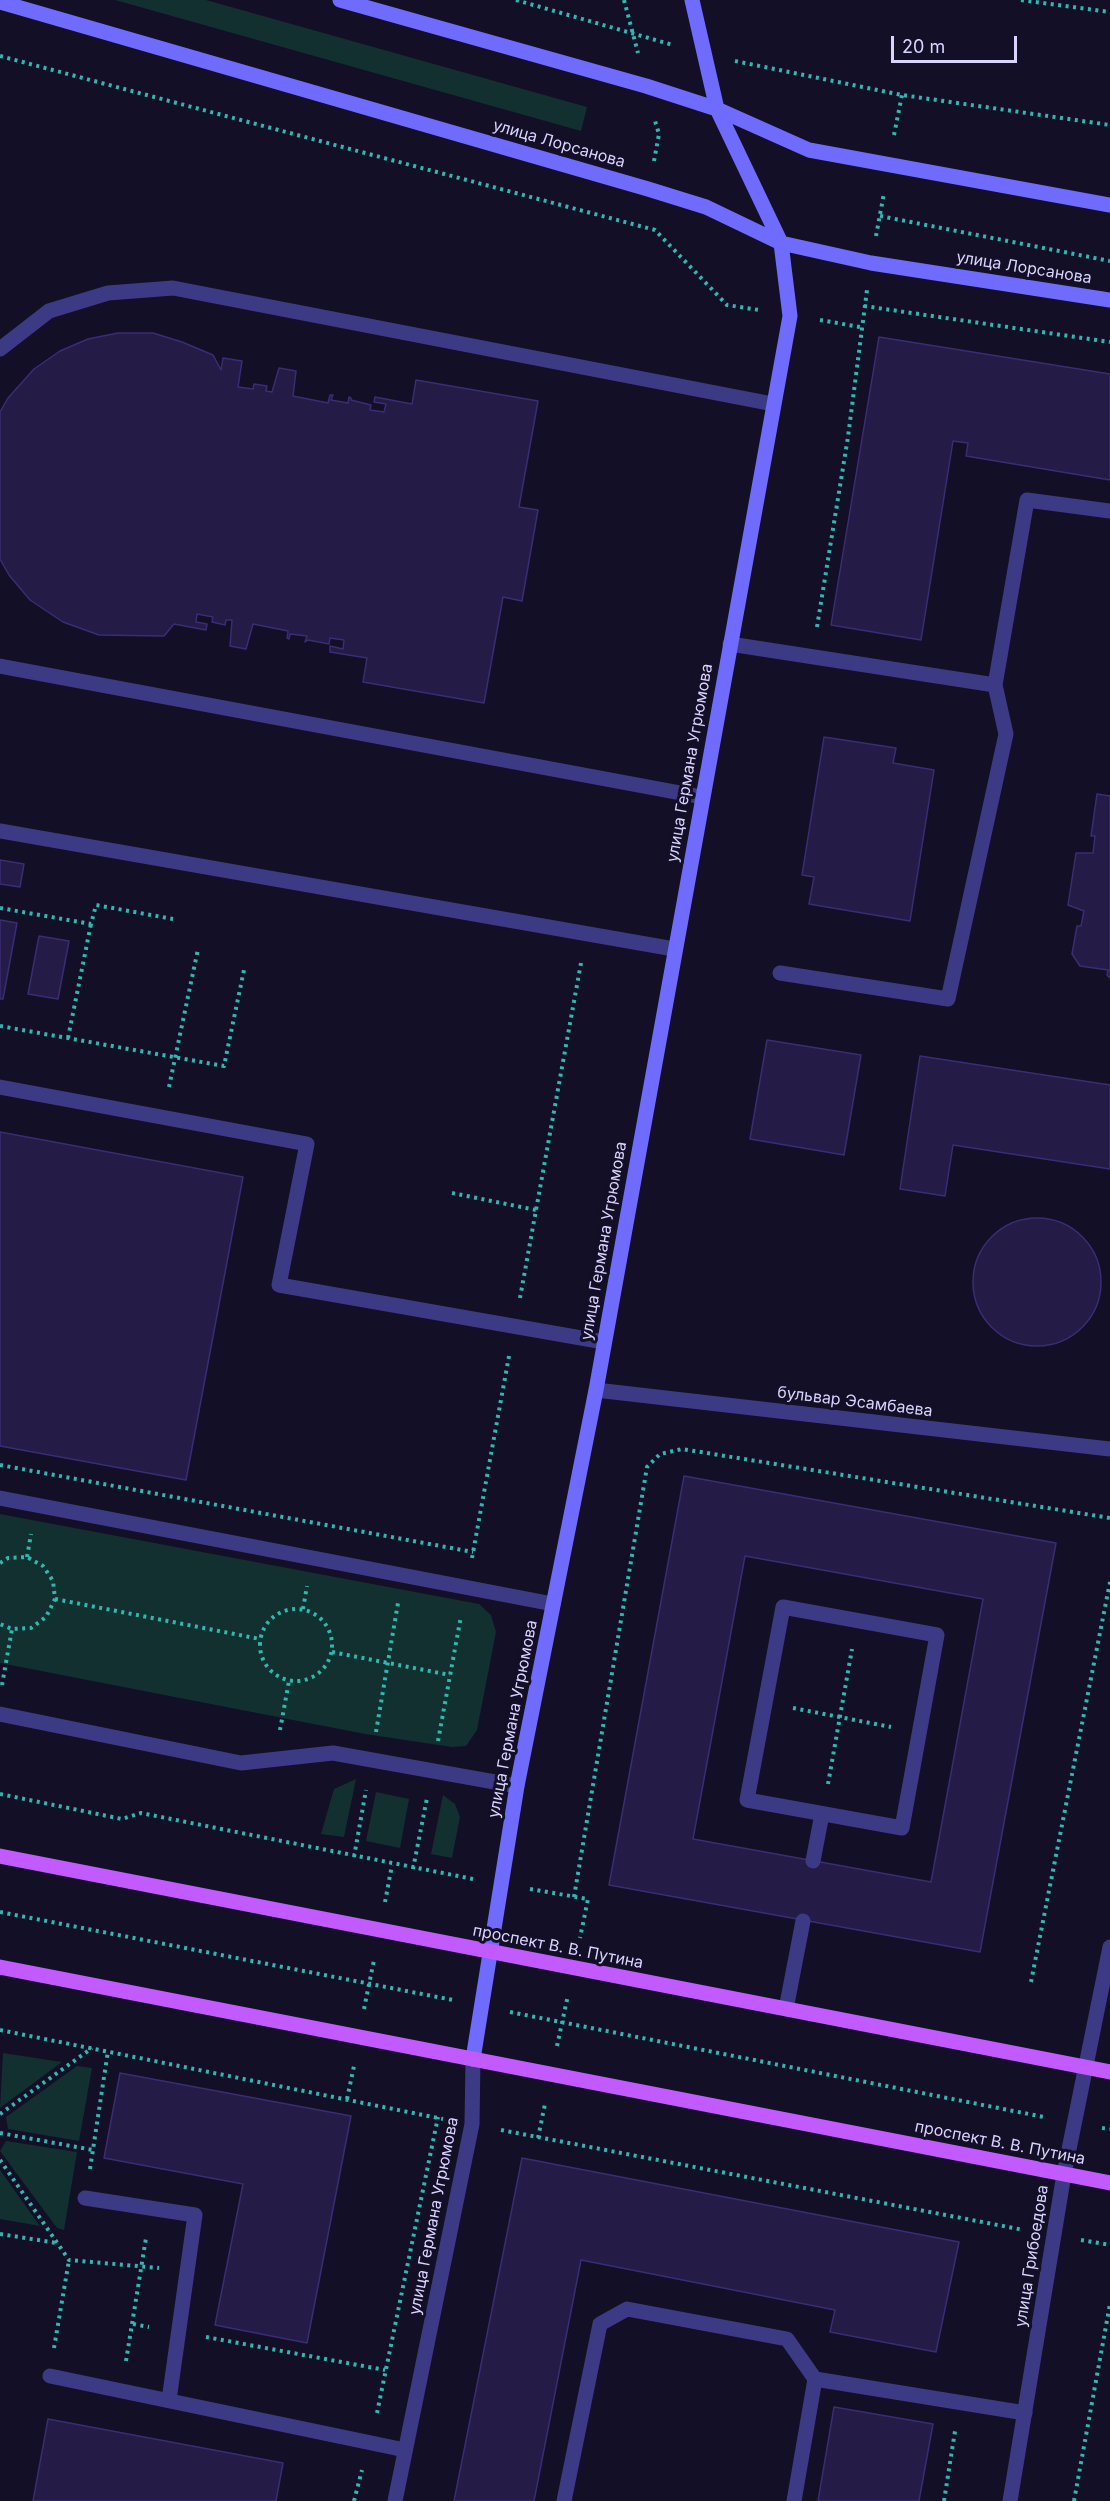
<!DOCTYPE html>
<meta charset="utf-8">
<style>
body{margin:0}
#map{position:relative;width:1110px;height:2501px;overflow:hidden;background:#130f26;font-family:Inter,sans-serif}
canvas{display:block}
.scale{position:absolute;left:891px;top:36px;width:126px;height:27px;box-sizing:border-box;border:3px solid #d9d4ff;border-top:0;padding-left:8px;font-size:18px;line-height:21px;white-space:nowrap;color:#d9d4ff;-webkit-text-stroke:4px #130f26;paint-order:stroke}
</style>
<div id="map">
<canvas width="1110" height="2501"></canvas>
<div class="scale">20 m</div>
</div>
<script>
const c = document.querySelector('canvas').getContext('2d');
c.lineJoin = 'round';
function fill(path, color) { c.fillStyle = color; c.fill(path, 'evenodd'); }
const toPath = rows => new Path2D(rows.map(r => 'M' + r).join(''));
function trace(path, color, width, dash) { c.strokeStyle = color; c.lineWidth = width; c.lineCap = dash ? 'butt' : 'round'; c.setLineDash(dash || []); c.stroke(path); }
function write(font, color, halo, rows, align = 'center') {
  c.font = font + ' Inter,sans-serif'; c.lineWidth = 6; c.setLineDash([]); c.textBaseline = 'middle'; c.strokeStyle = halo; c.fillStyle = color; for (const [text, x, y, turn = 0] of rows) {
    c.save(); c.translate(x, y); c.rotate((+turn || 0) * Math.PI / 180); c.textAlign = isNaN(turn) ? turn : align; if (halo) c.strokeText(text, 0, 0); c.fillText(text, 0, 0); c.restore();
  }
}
fill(toPath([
 [115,0,206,0,587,107,581,131],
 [0,1514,479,1604,491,1615,496,1632,477,1730,466,1746,452,1747,365,1734,0,1663],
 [356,1779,344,1837,321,1834,334,1789],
 [376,1792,409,1799,400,1848,366,1841],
 [443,1795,455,1804,460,1817,452,1858,431,1854],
 [3,2053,62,2062,0,2108],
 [77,2066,92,2068,79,2141,8,2129,6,2117],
 [6,2141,77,2152,64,2230,57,2228,0,2151],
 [0,2170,40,2226,0,2219]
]), '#12302f');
const building = toPath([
 [118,333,153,333,182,342,213,355,221,370,223,358,242,361,238,387,253,389,254,384,267,386,266,391,272,392,279,368,296,371,293,396,328,403,330,395,333,395,331,400,348,403,349,397,351,398,351,400,371,405,370,410,384,412,386,404,374,402,375,397,412,404,416,380,538,401,519,507,538,510,522,601,503,597,484,703,363,682,367,658,330,652,330,646,343,649,344,640,330,638,329,644,308,640,305,642,307,636,290,634,289,639,287,638,288,631,253,624,246,649,230,646,232,620,226,620,225,625,212,622,213,617,197,614,196,622,207,624,206,630,174,624,164,636,99,635,63,622,30,600,9,575,0,559,0,412,8,398,34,369,60,351,88,339,118,333],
 [879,337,1110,374,1110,480,966,456,968,443,953,441,921,640,831,625,879,337],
 [824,737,896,748,893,763,934,770,910,921,809,904,814,877,802,875,824,737],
 [1097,794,1110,796,1110,978,1107,975,1108,970,1080,966,1072,954,1077,926,1081,926,1084,911,1068,905,1076,853,1093,853,1095,836,1091,836,1097,794],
 [0,860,24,864,20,887,0,884,0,860],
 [0,920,17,923,3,999,0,999,0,920],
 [39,936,69,941,58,999,28,994,39,936],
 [767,1040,861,1055,844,1155,750,1139,767,1040],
 [920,1056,1110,1085,1110,1169,953,1145,945,1196,900,1189,920,1056],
 [0,1132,243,1177,186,1480,0,1446,0,1132],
 '973 1282a64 64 0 1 1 128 0a64 64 0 1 1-128 0Z',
 [684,1476,1056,1543,980,1952,609,1885,684,1476],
 [745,1556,983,1599,931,1882,693,1839,745,1556],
 [120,2073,351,2116,307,2343,215,2325,243,2184,104,2158,120,2073],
 [522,2158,959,2242,936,2352,830,2332,835,2310,581,2260,534,2501,454,2501,522,2158],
 [834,2407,933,2424,919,2501,818,2501,834,2407],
 [48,2419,283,2463,276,2501,33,2501,48,2419]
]);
fill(building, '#241b47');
trace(building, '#3b2d73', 1.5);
trace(toPath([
 [516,0,673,45],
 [624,0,638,53],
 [1021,0,1110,12],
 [0,56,655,230,727,305,759,310],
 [735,61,902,95,1110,125],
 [894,135,902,95],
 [654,161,659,134,655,121],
 [880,216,1110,261],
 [876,236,884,193],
 [864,306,1110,342],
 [820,320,860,327],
 [817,627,848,437,867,290],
 [0,908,91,924,96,905,173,919],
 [0,1026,224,1066,244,970],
 [68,1038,91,924],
 [169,1087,198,949],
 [452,1193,536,1210],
 [520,1298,581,963],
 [0,1465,473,1552],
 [27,1557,31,1534],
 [472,1558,509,1356],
 [0,1563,8,1558,27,1557,43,1566,53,1581,55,1599,46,1617,31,1628,12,1629,0,1624],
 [55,1599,260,1639],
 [303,1609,307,1586],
 '260 1645a36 36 0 1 1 72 0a36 36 0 1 1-72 0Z',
 [332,1652,450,1675],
 [2,1685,12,1629],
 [793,1708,891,1727],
 [280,1730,289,1681],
 [376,1732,398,1603],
 [438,1741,461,1616],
 [828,1784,852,1649],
 [0,1794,122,1819,141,1813,473,1879],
 [354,1857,366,1790],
 [413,1869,427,1798],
 [530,1889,588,1899,580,1938],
 [574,1897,647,1467,660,1454,682,1449,1110,1518],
 [385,1902,392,1865],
 [0,1912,453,2000],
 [1031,1982,1110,1582],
 [364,2009,374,1960],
 [510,2012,1044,2117],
 [0,2030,443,2119],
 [557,2046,568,1995],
 [347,2099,354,2066],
 [0,2114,92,2048],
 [1102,2128,1110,2129],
 [501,2130,1024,2230],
 [0,2133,93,2150],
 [538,2138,545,2104],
 [0,2160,69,2260,159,2268],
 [90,2169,108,2051],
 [0,2234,57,2243],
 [1081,2240,1110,2245],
 [133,2324,149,2327],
 [206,2337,385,2370],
 [54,2348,69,2260],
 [126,2361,146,2238],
 [377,2413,438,2117],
 [354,2501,362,2470],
 [944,2501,955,2431],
 [1074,2501,1110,2304]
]), '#2fb8b0', 4, [3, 4.5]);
trace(toPath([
 [0,349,49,311,108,293,173,288,773,404],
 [730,644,995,685,1027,500,1110,511],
 [0,666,702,797],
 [0,831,674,949],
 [780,973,948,999,1006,734,995,685],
 [0,1087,307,1144,279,1285,604,1342],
 [0,1498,553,1604],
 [783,1607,937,1635,902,1828,747,1800,783,1607],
 [0,1714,241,1763,333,1753,517,1786],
 [813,1861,822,1814],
 [786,2009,803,1921],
 [85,2198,195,2215,169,2400],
 [50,2376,405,2450],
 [564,2501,600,2324,627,2309,787,2339,815,2379,1025,2413],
 [794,2501,815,2379]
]), '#3d3a85', 15);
trace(toPath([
 [596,1390,1110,1449],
 [395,2501,472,2124,473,2059],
 [1010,2501,1064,2174,1110,1947]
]), '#3d3a85', 15);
trace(toPath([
 [340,0,646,86,717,109,809,150,1110,205],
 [0,2,648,189,706,207,781,243,871,263,1110,300],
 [473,2059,517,1786,596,1390,790,316,781,243,717,109,692,0]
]), '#6f6bff', 15);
trace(toPath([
 [0,1856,1110,2072],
 [0,1967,1110,2183]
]), '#c25bff', 15);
write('16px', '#d9d4ff', '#130f26', [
 ["улица Лорсанова",559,144,16],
 ["улица Лорсанова",1024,268,9],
 ["улица Германа Угрюмова",690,763,-80],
 ["улица Германа Угрюмова",604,1241,-80],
 ["бульвар Эсамбаева",855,1402,7],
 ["улица Германа Угрюмова",513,1719,-79],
 ["проспект В. В. Путина",558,1947,11],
 ["проспект В. В. Путина",1000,2143,11],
 ["улица Германа Угрюмова",434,2216,-79],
 ["улица Грибоедова",1032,2256,-81]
]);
</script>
